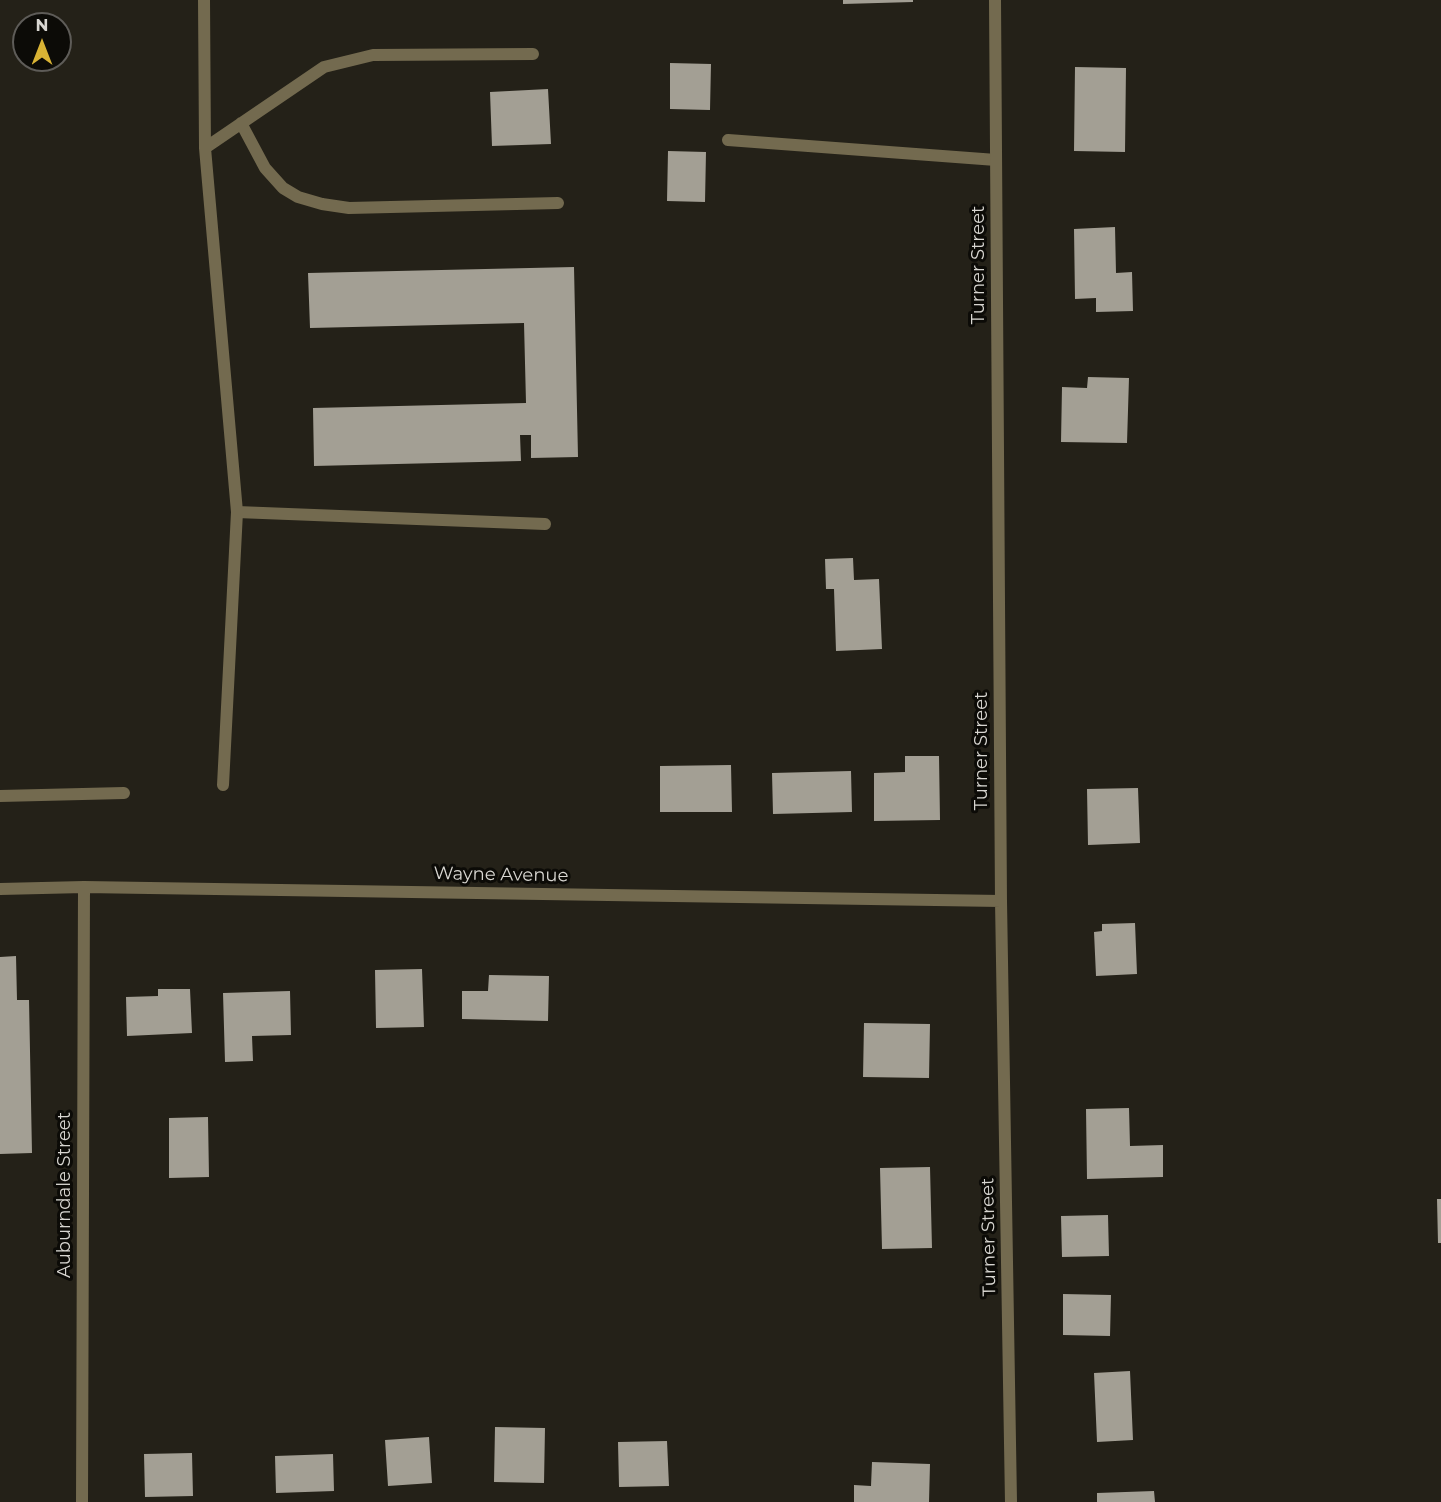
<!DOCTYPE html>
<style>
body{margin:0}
#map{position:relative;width:1441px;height:1502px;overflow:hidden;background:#242118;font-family:Montserrat,sans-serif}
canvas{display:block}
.north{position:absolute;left:12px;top:12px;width:60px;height:60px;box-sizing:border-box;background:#0c0b07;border:2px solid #5e5c58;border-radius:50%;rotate:0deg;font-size:16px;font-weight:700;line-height:24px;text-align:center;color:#d8d6d1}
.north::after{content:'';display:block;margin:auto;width:21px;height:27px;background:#d9b334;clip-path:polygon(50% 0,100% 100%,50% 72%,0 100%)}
</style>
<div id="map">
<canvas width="1441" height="1502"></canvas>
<div class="north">N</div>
</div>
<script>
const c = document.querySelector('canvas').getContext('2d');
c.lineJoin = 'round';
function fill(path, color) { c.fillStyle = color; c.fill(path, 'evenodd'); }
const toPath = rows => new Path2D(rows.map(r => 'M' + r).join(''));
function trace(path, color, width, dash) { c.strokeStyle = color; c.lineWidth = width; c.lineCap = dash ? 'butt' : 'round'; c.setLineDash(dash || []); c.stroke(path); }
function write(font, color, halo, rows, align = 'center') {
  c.font = font + ' Montserrat,sans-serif'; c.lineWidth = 6; c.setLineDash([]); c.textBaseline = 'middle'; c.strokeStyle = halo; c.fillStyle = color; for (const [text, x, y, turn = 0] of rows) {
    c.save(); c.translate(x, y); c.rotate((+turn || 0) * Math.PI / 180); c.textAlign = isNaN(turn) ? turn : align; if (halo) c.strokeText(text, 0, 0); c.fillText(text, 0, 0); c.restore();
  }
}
fill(toPath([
 [843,0,913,0,913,2,843,4],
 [670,63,711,64,710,110,670,109],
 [1075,67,1126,68,1125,152,1074,151],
 [548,89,551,144,492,146,490,92],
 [668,151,706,152,705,202,667,201],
 [1115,227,1116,273,1132,272,1133,311,1096,312,1096,298,1075,299,1074,229],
 [574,267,578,457,531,458,531,435,520,435,521,461,314,466,313,408,526,403,524,323,310,328,308,273],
 [1088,377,1129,378,1127,443,1061,442,1062,387,1087,388],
 [853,558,854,580,879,579,882,649,836,651,834,589,826,589,825,559],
 [905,756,939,756,940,820,874,821,874,773,905,772],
 [731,765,732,812,660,812,660,766],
 [851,771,852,812,773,814,772,773],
 [1138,788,1140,843,1088,845,1087,789],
 [1135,923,1137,974,1096,976,1094,932,1102,931,1102,924],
 [16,956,17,1000,29,1000,32,1153,0,1154,0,957],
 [422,969,424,1027,376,1028,375,970],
 [489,975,549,976,548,1021,462,1019,462,991,488,991],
 [158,989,190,989,192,1033,127,1036,126,997,158,996],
 [290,991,291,1035,252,1036,253,1061,225,1062,223,993],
 [864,1023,930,1024,929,1078,863,1077],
 [1129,1108,1130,1146,1163,1145,1163,1177,1087,1179,1086,1109],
 [208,1117,209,1177,169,1178,169,1118],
 [930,1167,932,1248,882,1249,880,1168],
 [1437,1199,1441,1199,1441,1243,1438,1243],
 [1108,1215,1109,1256,1062,1257,1061,1216],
 [1063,1294,1111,1295,1110,1336,1063,1335],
 [1130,1371,1133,1440,1097,1442,1094,1373],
 [495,1427,545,1428,544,1483,494,1482],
 [429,1437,432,1483,388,1486,385,1440],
 [667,1441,669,1486,619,1487,618,1442],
 [192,1453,193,1496,145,1497,144,1454],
 [333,1454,334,1491,276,1493,275,1456],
 [872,1462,930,1464,929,1502,854,1502,854,1485,871,1486],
 [1154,1491,1155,1502,1097,1502,1097,1493]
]), '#a39f94');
trace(toPath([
 [204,0,205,148,237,512,223,785],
 [241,123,265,168,283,188,298,197,322,204,349,208,558,203],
 [728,140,996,160],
 [205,148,324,67,373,55,533,54],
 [237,512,545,524],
 [0,796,124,793]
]), '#736a4f', 12);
trace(toPath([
 [995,0,1001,901,1011,1502],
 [0,889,84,887,1001,901],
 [82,1502,84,887]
]), '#736a4f', 12);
write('18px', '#d8d6d1', '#0c0b07', [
 ["Turner Street",979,265,-90],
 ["Turner Street",982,751,-90],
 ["Wayne Avenue",501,875,1],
 ["Auburndale Street",65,1195,-90],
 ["Turner Street",989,1237,-91]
]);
</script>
